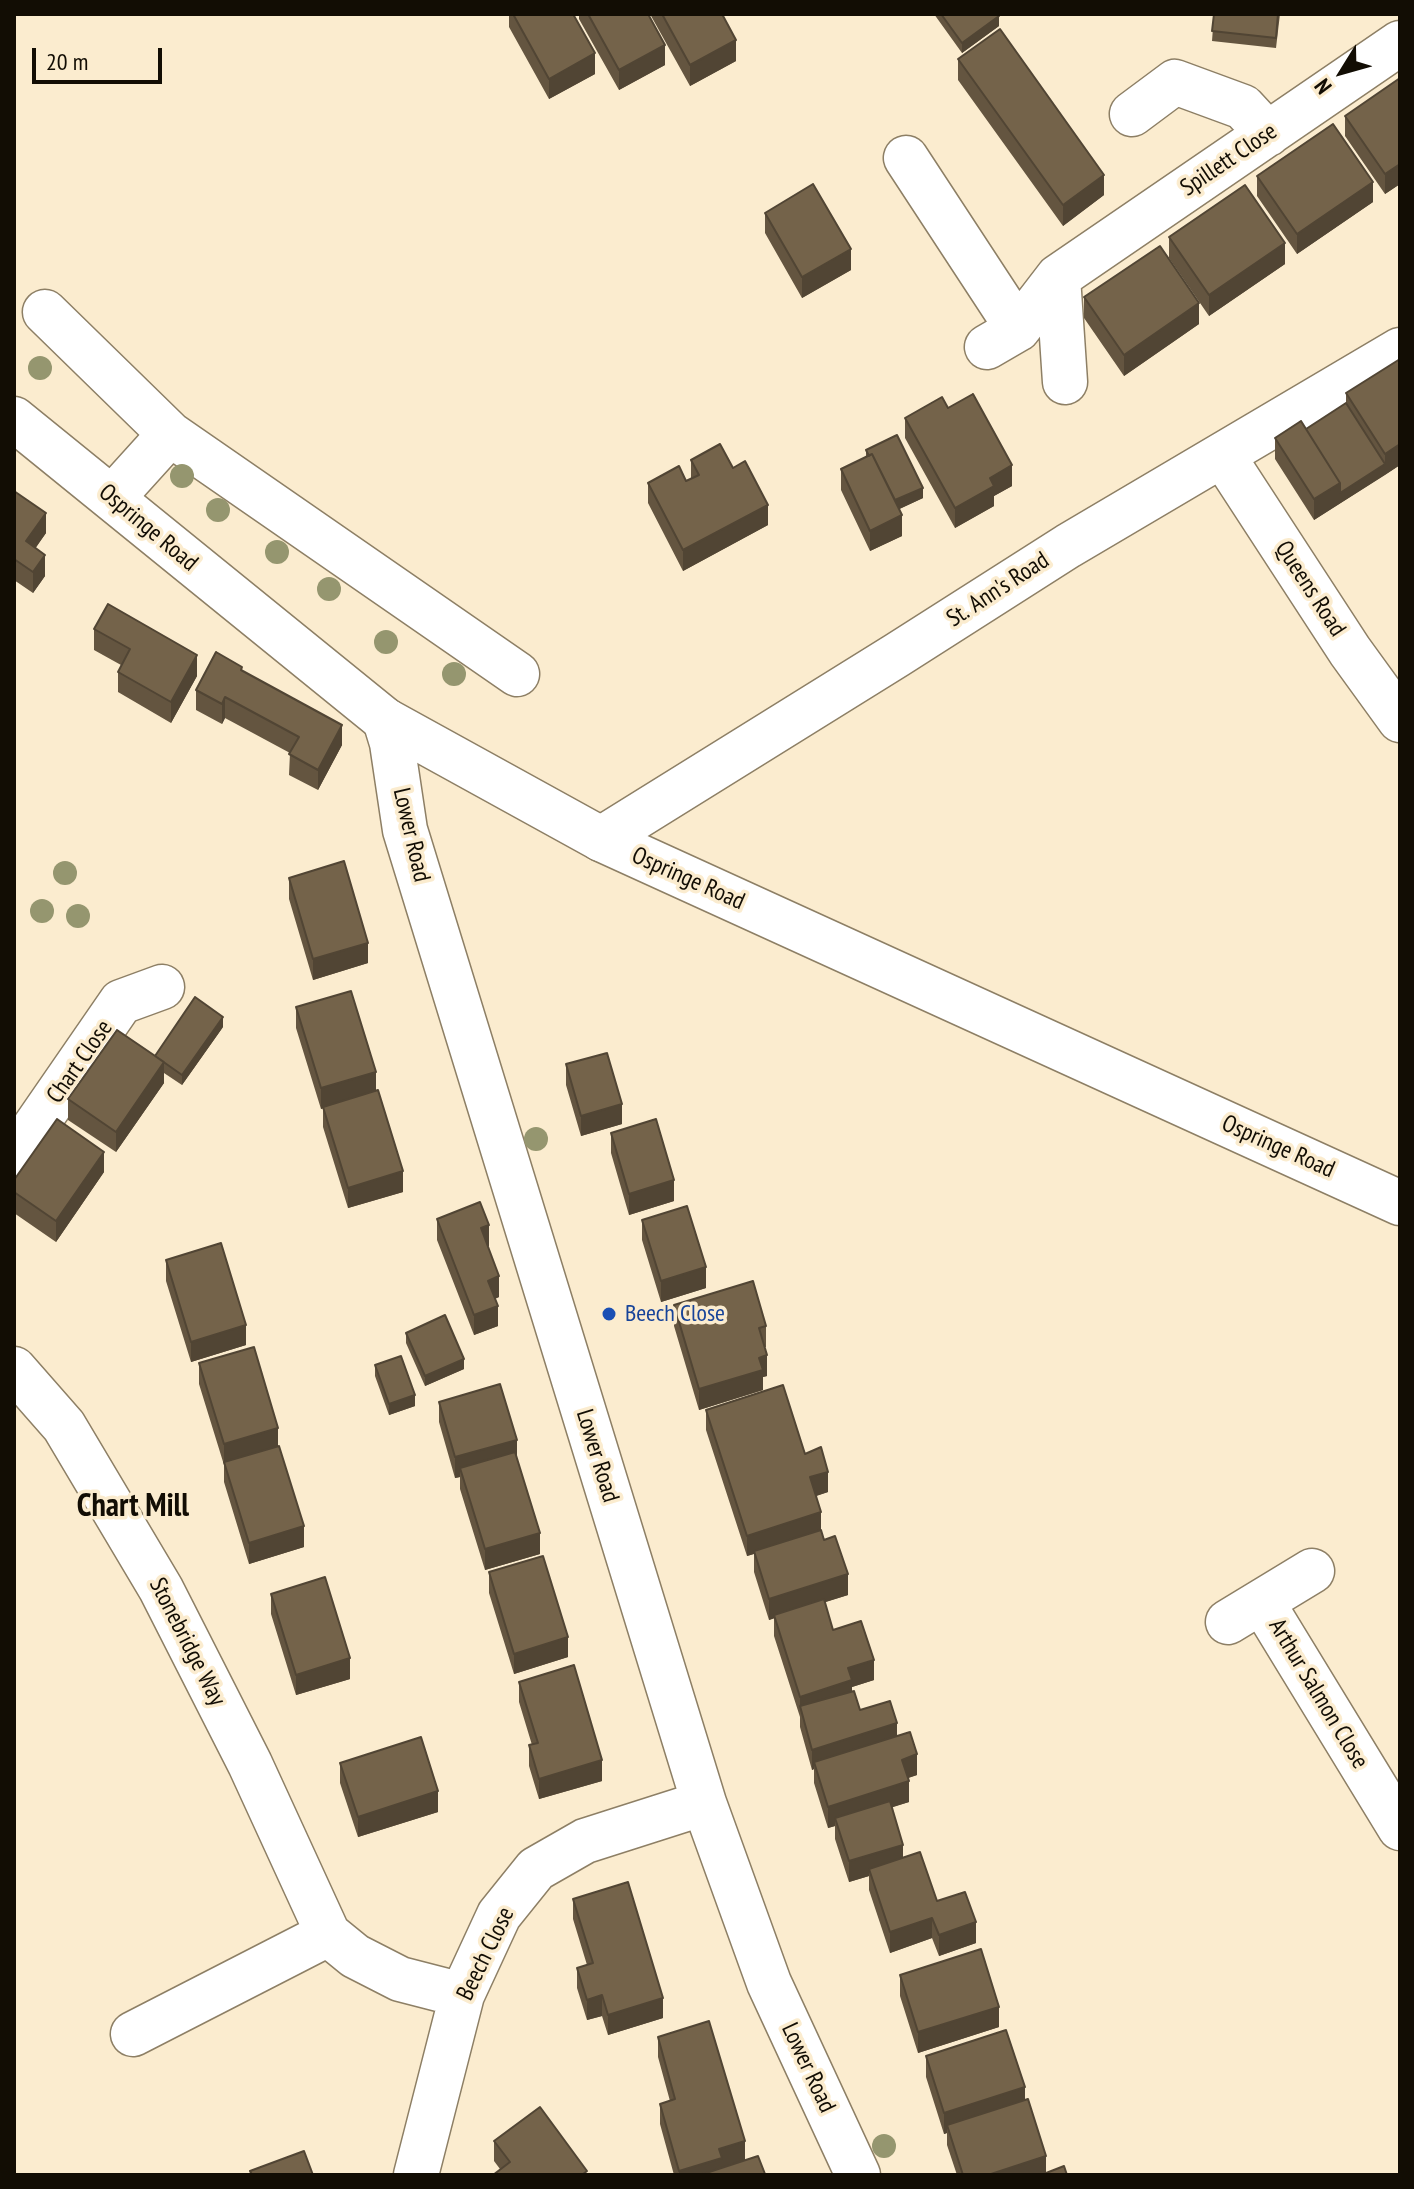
<!DOCTYPE html>
<style>
body{margin:0}
#map{position:relative;width:1414px;height:2189px;overflow:hidden;background:#fbeccf;font-family:"PT Sans Narrow",sans-serif}
canvas{display:block}
.frame{position:absolute;inset:0;border:16px solid #120d04;pointer-events:none}
.north{position:absolute;left:1302px;top:32px;width:80px;height:80px;-webkit-text-stroke:6px #fbeccf;paint-order:stroke;rotate:233deg;font-size:22px;font-weight:700;line-height:32px;text-align:center;color:#120d04}
.north::after{content:'';display:block;margin:auto;width:28px;height:36px;background:#120d04;clip-path:polygon(50% 0,100% 100%,50% 72%,0 100%)}
.scale{position:absolute;left:32px;top:48px;width:130px;height:36px;box-sizing:border-box;border:4px solid #120d04;border-top:0;padding-left:10px;font-size:24px;line-height:28px;white-space:nowrap;color:#120d04;-webkit-text-stroke:6px #fbeccf;paint-order:stroke}
</style>
<div id="map">
<canvas width="1414" height="2189"></canvas>
<div class="frame"></div>
<div class="north">N</div>
<div class="scale">20 m</div>
</div>
<script>
const c = document.querySelector('canvas').getContext('2d');
c.lineJoin = 'round';
const toPath = rows => new Path2D(rows.map(r => 'M' + r).join(''));
function trace(path, color, width, dash) { c.strokeStyle = color; c.lineWidth = width; c.lineCap = dash ? 'butt' : 'round'; c.setLineDash(dash || []); c.stroke(path); }
function fill(path, color) { c.fillStyle = color; c.fill(path, 'evenodd'); }
function write(font, color, halo, rows, align = 'center') {
  c.font = font + ' "PT Sans Narrow",sans-serif'; c.lineWidth = 7; c.setLineDash([]); c.textBaseline = 'middle'; c.strokeStyle = halo; c.fillStyle = color; for (const [text, x, y, turn = 0] of rows) {
    c.save(); c.translate(x, y); c.rotate((+turn || 0) * Math.PI / 180); c.textAlign = isNaN(turn) ? turn : align; if (halo) c.strokeText(text, 0, 0); c.fillText(text, 0, 0); c.restore();
  }
}
const minor = toPath([
 [1132,114,1175,82,1243,107,1268,134],
 [906,158,1018,329],
 [1058,277,1065,382],
 [45,312,170,434,517,674],
 [987,347,1018,329,1058,277,1400,43],
 [1223,456,1350,651,1400,720],
 [113,497,170,434],
 [385,720,392,743,405,830,704,1803,769,1983,858,2175],
 [601,839,897,655,1068,546,1400,350],
 [14,1157,121,1002,162,987],
 [14,1369,64,1426,161,1589,250,1764,328,1934,355,1956,400,1979,462,1995],
 [1262,1602,1400,1828],
 [1228,1622,1312,1571],
 [133,2034,328,1934],
 [416,2175,462,1995,499,1915,536,1869,585,1841,704,1803]
]);
const major = toPath([
 [14,419,385,720,601,839,1400,1203]
]);
trace(minor, '#8d7f65', 47);
trace(major, '#8d7f65', 47);
trace(minor, '#fff', 44);
trace(major, '#fff', 44);
c.fillStyle = '#95966f';
for (const [x, y] of [
 [40,368],
 [182,476],
 [218,510],
 [277,552],
 [329,589],
 [386,642],
 [454,674],
 [65,873],
 [42,911],
 [78,916],
 [536,1139],
 [884,2146]
]) { c.beginPath(); c.arc(x, y, 12, 0, 2 * Math.PI); c.fill(); }
fill(toPath([
 [509,14,573,14,595,74,549,99,509,27],
 [579,14,648,14,665,65,619,90,579,19],
 [650,14,722,14,736,61,690,86],
 [934,14,998,14,999,26,962,53],
 [1214,14,1280,14,1276,48,1212,41],
 [958,59,1104,195,1063,226,958,80],
 [1400,78,1400,184,1385,194,1345,136,1345,116],
 [1257,176,1373,202,1297,254,1257,196],
 [765,213,851,270,802,298,765,233],
 [1169,237,1285,264,1209,316,1169,258],
 [1084,297,1199,324,1124,376,1084,318],
 [1346,393,1400,465,1314,520,1275,459,1275,438,1306,429,1346,403],
 [948,408,1012,486,994,496,994,506,955,528,905,438,905,418],
 [866,450,923,498,899,509,902,536,870,551,841,490,841,469,866,457],
 [691,460,733,468,768,525,683,571,648,503,648,483,686,481,691,479],
 [14,491,46,533,35,548,45,576,33,593,14,580],
 [94,629,197,676,171,723,118,692,118,672,121,665,94,650],
 [242,671,342,745,318,790,289,775,290,753,225,718,222,724,196,710,196,690],
 [289,878,368,963,313,980,289,899],
 [296,1007,376,1091,403,1192,348,1208,323,1127,323,1108,321,1109,296,1028],
 [223,1027,182,1085,164,1073,164,1083,116,1152,68,1120,68,1099,155,1056],
 [566,1064,622,1124,581,1136,566,1085],
 [611,1133,674,1201,629,1215,611,1153],
 [104,1172,56,1242,14,1213,14,1180],
 [437,1219,489,1246,488,1246,499,1297,495,1299,498,1326,474,1335,437,1240],
 [642,1220,706,1288,661,1302,642,1240],
 [166,1260,246,1345,191,1362,166,1281],
 [674,1305,766,1326,766,1347,764,1347,767,1376,763,1377,763,1390,699,1410,674,1326],
 [406,1333,464,1369,425,1386,406,1343],
 [199,1363,278,1446,304,1547,249,1564,224,1482,224,1465,199,1384],
 [375,1365,415,1406,389,1415,375,1376],
 [439,1402,517,1460,540,1554,485,1570,460,1489,460,1477,455,1478,439,1422],
 [706,1410,805,1454,828,1492,816,1496,821,1531,848,1595,825,1602,833,1630,874,1680,852,1687,852,1692,860,1710,897,1736,917,1775,908,1778,909,1802,892,1807,903,1858,937,1901,976,1943,939,1956,932,1938,890,1953,869,1890,869,1876,849,1882,835,1839,835,1826,828,1828,814,1783,814,1769,812,1770,800,1727,800,1717,774,1636,774,1618,769,1620,754,1572,754,1554,747,1556,706,1430],
 [489,1572,568,1657,514,1674,489,1593],
 [271,1594,350,1679,296,1695,271,1614],
 [519,1682,602,1781,539,1799,529,1766,529,1745,532,1745,519,1702],
 [340,1763,438,1812,358,1837,340,1783],
 [573,1899,663,2018,608,2035,602,2016,587,2020,577,1988,577,1968,587,1965,573,1919],
 [900,1975,999,2027,918,2053,900,1996],
 [658,2037,745,2160,765,2175,674,2175,660,2124,660,2104,670,2101,658,2057],
 [926,2056,1025,2100,1046,2173,1067,2175,957,2175,947,2145,947,2133,944,2134,926,2077],
 [494,2141,587,2175,500,2169,494,2161]
]), '#645540');
fill(toPath([
 [999,16,999,26,962,53,962,43],
 [736,40,736,61,690,86,690,65],
 [665,45,665,65,619,90,619,70],
 [595,53,595,74,549,99,549,79],
 [1400,164,1400,184,1385,194,1385,174],
 [1104,175,1104,195,1063,226,1063,205],
 [1373,182,1373,202,1297,254,1297,234],
 [1285,243,1285,264,1209,316,1209,295],
 [851,249,851,270,802,298,802,277],
 [1199,303,1199,324,1124,376,1124,355],
 [1400,444,1400,465,1385,475,1385,454],
 [1385,464,1385,475,1314,520,1314,499,1340,483],
 [1012,465,1012,486,994,496,994,506,955,528,955,508,990,478],
 [923,488,923,498,891,513,891,502],
 [768,505,768,525,683,571,683,550],
 [46,513,46,533,26,562,26,541],
 [902,515,902,536,870,551,870,531],
 [45,555,45,576,33,593,33,572],
 [197,655,197,676,171,723,171,702],
 [225,697,225,718,222,724,222,704],
 [342,725,342,745,318,790,318,770],
 [368,943,368,963,313,980,313,959],
 [223,1017,223,1027,182,1085,182,1075],
 [164,1062,164,1083,116,1152,116,1132],
 [376,1072,376,1092,321,1109,321,1088],
 [622,1104,622,1124,581,1136,581,1116],
 [104,1152,104,1172,56,1242,56,1221],
 [403,1171,403,1192,348,1208,348,1188],
 [674,1180,674,1201,629,1215,629,1194],
 [489,1225,489,1246,481,1248,481,1228],
 [706,1267,706,1288,661,1302,661,1281],
 [499,1276,499,1297,488,1301,488,1281],
 [498,1306,498,1326,474,1335,474,1315],
 [246,1325,246,1345,191,1362,191,1342],
 [767,1355,767,1376,763,1377,763,1390,699,1410,699,1389],
 [464,1359,464,1369,425,1386,425,1376],
 [415,1395,415,1406,389,1415,389,1404],
 [278,1428,278,1449,224,1465,224,1444],
 [517,1440,517,1460,460,1468,460,1477,455,1478,455,1457],
 [828,1472,828,1492,810,1498,810,1477],
 [821,1512,821,1533,747,1556,747,1536],
 [304,1526,304,1547,249,1564,249,1543],
 [540,1533,540,1554,485,1570,485,1549],
 [848,1574,848,1595,769,1620,769,1599],
 [568,1637,568,1657,514,1674,514,1654],
 [350,1658,350,1679,296,1695,296,1675],
 [874,1660,874,1680,852,1687,852,1701,800,1706,800,1697,848,1668],
 [897,1723,897,1744,814,1762,814,1769,812,1770,812,1750],
 [917,1754,917,1775,902,1780,902,1760],
 [602,1760,602,1781,539,1799,539,1779],
 [909,1781,909,1802,837,1825,835,1818,835,1826,828,1828,828,1807],
 [438,1791,438,1812,358,1837,358,1817],
 [903,1845,903,1865,869,1869,869,1876,849,1882,849,1861],
 [932,1918,932,1938,890,1953,890,1932],
 [976,1922,976,1943,939,1956,939,1935],
 [602,1995,602,2016,587,2020,587,2000],
 [663,1998,663,2018,608,2035,608,2015],
 [999,2007,999,2027,918,2053,918,2032],
 [1025,2087,1025,2108,947,2125,947,2133,944,2134,944,2113],
 [745,2141,745,2161,722,2175,679,2175,679,2171,719,2149],
 [1046,2156,1046,2175,988,2175]
]), '#514534');
const building = toPath([
 [513,14,573,14,595,53,549,79,513,14],
 [588,14,648,14,665,45,619,70,588,14],
 [662,14,722,14,736,40,690,65,662,14],
 [941,14,998,14,999,16,962,43,941,14],
 [1214,14,1278,14,1276,38,1212,31,1214,14],
 [1000,29,1104,175,1063,205,958,59,1000,29],
 [1400,78,1400,164,1385,174,1345,116,1400,78],
 [1333,124,1373,182,1297,234,1257,176,1333,124],
 [813,184,851,249,802,277,765,213,813,184],
 [1245,185,1285,243,1209,295,1169,237,1245,185],
 [1160,246,1199,303,1124,355,1084,297,1160,246],
 [1400,359,1400,444,1385,454,1346,393,1400,359],
 [973,394,1012,465,990,478,994,486,955,508,905,418,942,397,948,408,973,394],
 [1346,403,1385,464,1340,493,1340,483,1306,429,1346,403],
 [1301,421,1340,483,1314,499,1275,438,1301,421],
 [897,435,923,488,895,500,872,454,869,456,866,450,897,435],
 [720,444,733,468,745,461,768,505,683,550,648,483,679,466,686,481,699,475,691,460,720,444],
 [872,454,902,515,870,531,841,469,872,454],
 [14,491,46,513,26,541,45,555,33,572,14,559,14,491],
 [108,604,197,655,171,702,118,672,130,649,94,629,108,604],
 [216,652,242,667,241,670,342,725,318,770,289,754,299,737,225,697,222,704,196,690,216,652],
 [344,861,368,943,313,959,289,878,344,861],
 [351,991,376,1072,321,1088,296,1007,351,991],
 [195,997,223,1017,182,1075,155,1056,195,997],
 [117,1030,164,1062,116,1132,68,1099,117,1030],
 [607,1053,622,1104,581,1116,566,1064,607,1053],
 [378,1090,403,1171,348,1188,323,1107,378,1090],
 [57,1119,104,1152,56,1221,14,1192,14,1180,57,1119],
 [656,1119,674,1180,629,1194,611,1133,656,1119],
 [480,1202,489,1225,481,1228,499,1276,488,1281,498,1306,474,1315,437,1219,480,1202],
 [687,1206,706,1267,661,1281,642,1220,687,1206],
 [221,1243,246,1325,191,1342,166,1260,221,1243],
 [753,1281,766,1326,759,1328,767,1355,759,1358,763,1370,699,1389,674,1305,753,1281],
 [445,1315,464,1359,425,1376,406,1333,445,1315],
 [254,1347,278,1428,224,1444,199,1363,254,1347],
 [401,1356,415,1395,389,1404,375,1365,401,1356],
 [500,1384,517,1440,455,1457,439,1402,500,1384],
 [783,1385,805,1454,821,1447,828,1472,810,1477,821,1512,747,1536,706,1410,783,1385],
 [279,1446,304,1526,249,1543,224,1462,279,1446],
 [515,1452,540,1533,485,1549,460,1468,515,1452],
 [821,1530,824,1540,835,1536,848,1574,769,1599,754,1551,821,1530],
 [543,1556,568,1637,514,1654,489,1572,543,1556],
 [325,1577,350,1658,296,1675,271,1594,325,1577],
 [824,1599,833,1630,861,1621,874,1660,848,1668,852,1680,800,1697,774,1615,824,1599],
 [574,1665,602,1760,539,1779,529,1745,538,1743,519,1682,574,1665],
 [854,1691,860,1710,890,1701,897,1723,812,1750,800,1706,854,1691],
 [910,1732,917,1754,902,1760,909,1781,828,1807,814,1762,910,1732],
 [421,1737,438,1791,358,1817,340,1763,421,1737],
 [890,1801,903,1845,849,1861,835,1818,890,1801],
 [920,1852,937,1901,965,1892,976,1922,939,1935,932,1918,890,1932,869,1869,920,1852],
 [628,1882,663,1998,608,2015,602,1995,587,2000,577,1968,593,1963,573,1899,628,1882],
 [981,1949,999,2007,918,2032,900,1975,981,1949],
 [709,2021,745,2141,719,2149,722,2158,679,2171,660,2104,675,2099,658,2037,709,2021],
 [1006,2030,1025,2087,944,2113,926,2056,1006,2030],
 [1028,2099,1046,2156,988,2175,963,2175,947,2125,1028,2099],
 [540,2107,587,2171,582,2175,493,2175,510,2162,494,2141,540,2107],
 [304,2151,313,2175,252,2175,250,2171,304,2151],
 [758,2156,765,2174,762,2175,700,2175,758,2156],
 [1064,2166,1067,2175,1041,2175,1064,2166]
]);
fill(building, '#74634a');
trace(building, '#514534', 2);
for (const [x, y, r, color] of [
 [609,1314,8,"#1a4fb4"]
]) { const dot = new Path2D(); dot.arc(x, y, r, 0, 2 * Math.PI); c.fillStyle = color; c.fill(dot); trace(dot, '#fbeccf', 3); }
write('24px', '#120d04', '#fbeccf', [
 ["Spillett Close",1229,160,-34],
 ["Ospringe Road",148,528,40],
 ["Queens Road",1310,589,57],
 ["St. Ann's Road",998,590,-33],
 ["Lower Road",411,835,77],
 ["Ospringe Road",688,879,24],
 ["Chart Close",80,1062,-55],
 ["Ospringe Road",1278,1147,24],
 ["Lower Road",597,1456,73],
 ["Stonebridge Way",187,1642,63],
 ["Arthur Salmon Close",1318,1694,59],
 ["Beech Close",486,1954,-64],
 ["Lower Road",808,2068,65]
]);
write('24px', '#164399', '#fbeccf', [
 ["Beech Close",625,1314]
], 'left');
write('bold 32px', '#120d04', '#fbeccf', [
 ["Chart Mill",133,1507]
]);
</script>
